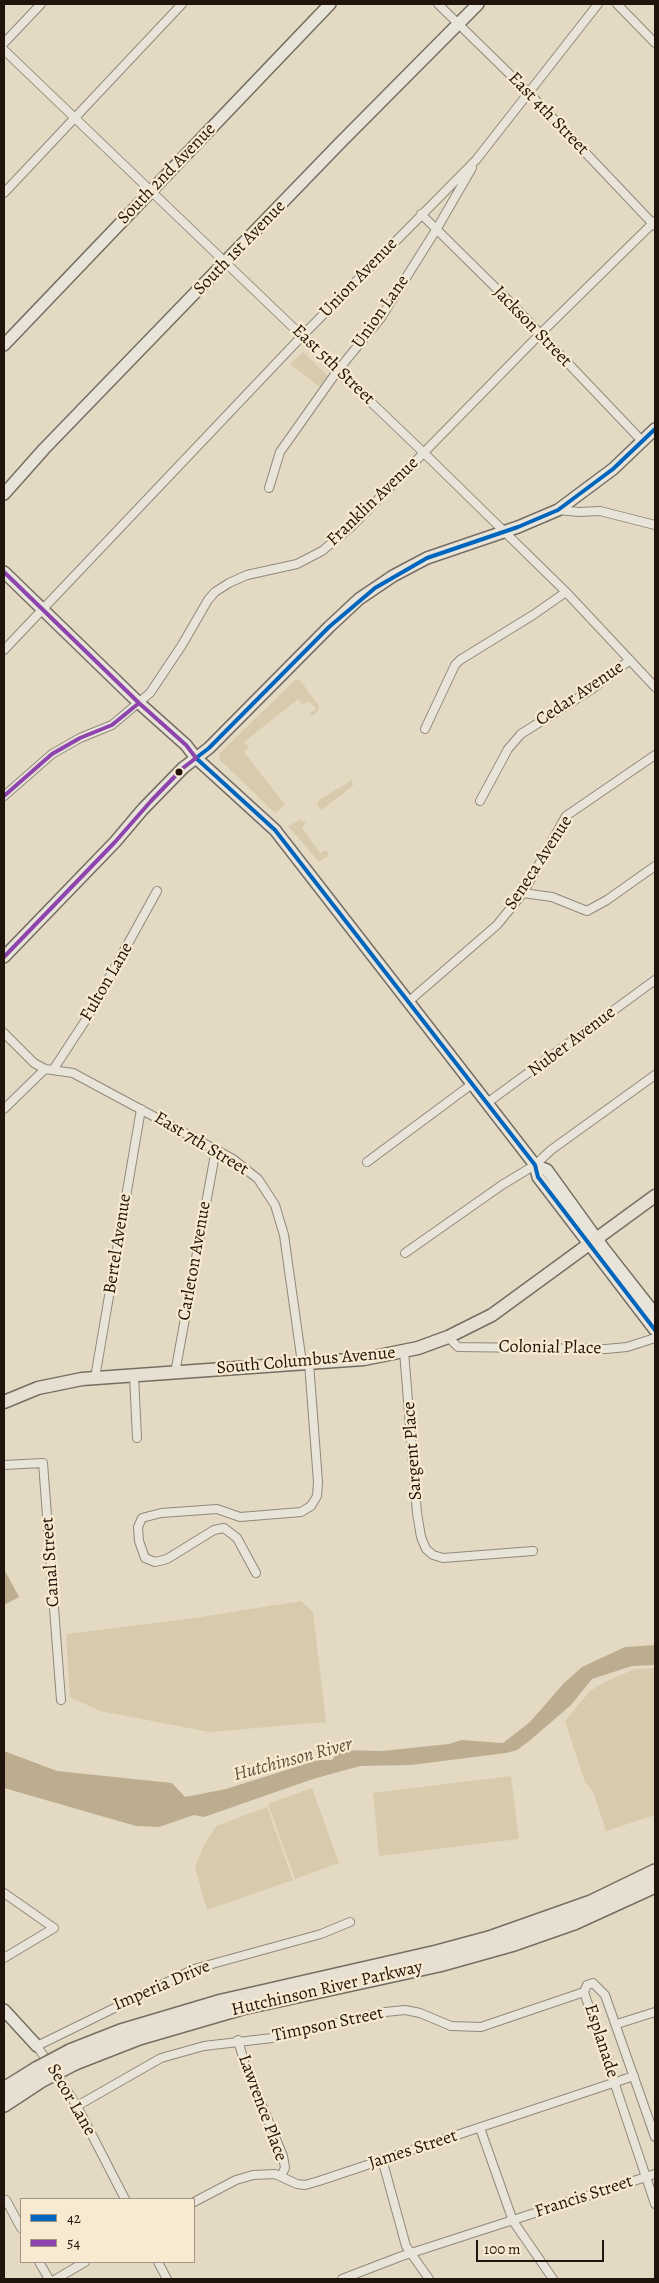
<!DOCTYPE html>
<style>
body{margin:0}
#map{position:relative;width:659px;height:2283px;overflow:hidden;background:#e4dac3;font-family:Alegreya,serif}
canvas{display:block}
.frame{position:absolute;inset:0;border:5px solid #21140c;pointer-events:none}
.legend{position:absolute;left:20px;top:2198px;width:175px;height:65px;box-sizing:border-box;background:#f7ead0;border:1px solid #a19482;margin:0;padding:6px 9px;list-style:none;font-size:15px;color:#21140c}
.legend li{display:flex;align-items:center;gap:10px;height:25px}
.legend b{width:25px;border:1px solid #a19482}
.scale{position:absolute;left:476px;top:2240px;width:128px;height:22px;box-sizing:border-box;border:2px solid #21140c;border-top:0;padding-left:6px;font-size:15px;line-height:18px;white-space:nowrap;color:#21140c;-webkit-text-stroke:4px #f7ead0;paint-order:stroke}
</style>
<div id="map">
<canvas width="659" height="2283"></canvas>
<div class="frame"></div>
<ul class="legend">
<li><b style="height:6px;background:#0065bd"></b>42</li>
<li><b style="height:6px;background:#8e44ad"></b>54</li>
</ul>
<div class="scale">100 m</div>
</div>
<script>
const c = document.querySelector('canvas').getContext('2d');
c.lineJoin = 'round';
function fill(path, color) { c.fillStyle = color; c.fill(path, 'evenodd'); }
const toPath = rows => new Path2D(rows.map(r => 'M' + r).join(''));
function trace(path, color, width, dash) { c.strokeStyle = color; c.lineWidth = width; c.lineCap = dash ? 'butt' : 'round'; c.setLineDash(dash || []); c.stroke(path); }
function write(font, color, halo, rows, align = 'center') {
  c.font = font + ' Alegreya,serif'; c.lineWidth = 4.5; c.setLineDash([]); c.textBaseline = 'middle'; c.strokeStyle = halo; c.fillStyle = color; for (const [text, x, y, turn = 0] of rows) {
    c.save(); c.translate(x, y); c.rotate((+turn || 0) * Math.PI / 180); c.textAlign = isNaN(turn) ? turn : align; if (halo) c.strokeText(text, 0, 0); c.fillText(text, 0, 0); c.restore();
  }
}
fill(toPath([
 [303,352,328,376,320,387,290,364],
 [295,680,300,680,319,706,319,710,312,716,310,713,316,709,309,701,303,705,298,699,244,742,249,748,244,752,285,805,275,813,219,759,219,754],
 [352,780,353,786,321,810,317,804,319,800],
 [300,820,306,823,302,828,320,853,326,850,329,855,319,862,288,826],
 [301,1601,313,1612,326,1722,209,1732,100,1711,70,1697,66,1634,194,1618],
 [655,1668,655,1815,606,1831,593,1792,585,1782,565,1721,590,1691,603,1683,634,1669],
 [511,1776,519,1839,379,1856,373,1793],
 [312,1788,339,1863,295,1879,268,1804],
 [267,1807,293,1880,207,1910,195,1867,204,1845,216,1826]
]), '#d8caac');
fill(toPath([
 [4,1569,19,1597,4,1605],
 [655,1645,655,1665,632,1666,592,1679,571,1705,528,1742,517,1750,506,1753,411,1765,360,1766,313,1779,204,1817,194,1815,159,1827,136,1826,4,1788,4,1751,57,1771,172,1783,185,1797,226,1789,318,1760,332,1760,339,1750,382,1751,449,1744,461,1740,503,1743,530,1722,564,1683,582,1667,625,1647]
]), '#bcad91');
const street = toPath([
 [438,4,528,92,655,226],
 [617,4,655,43],
 [4,43,41,4],
 [4,50,424,453,566,592,655,687],
 [4,193,182,4],
 [421,214,507,299,642,441],
 [269,488,280,452,338,370,380,319,436,230,472,168],
 [558,510,579,512,600,511,655,525],
 [4,650,303,335,476,160,598,4],
 [425,729,455,665,460,660,533,615,566,592],
 [4,796,52,754,80,738,112,725,150,693,182,645,208,600,215,592,229,583,247,575,297,564,322,551,351,527,540,334,655,221],
 [480,801,508,749,521,734,592,689,630,660],
 [523,893,552,897,587,911,607,900,655,866],
 [408,1002,497,925,523,893,566,816,655,755],
 [4,1033,34,1063,45,1069,73,1073,233,1159,258,1179,275,1205,284,1235,302,1363],
 [53,1070,87,1018,157,891],
 [487,1103,655,980],
 [4,1109,45,1069],
 [367,1162,472,1084],
 [405,1253,502,1185,535,1165,551,1150,655,1075],
 [448,1337,458,1347,606,1349,627,1347,655,1338],
 [404,1351,417,1513,421,1537,426,1549,433,1555,443,1558,533,1551],
 [175,1373,216,1149],
 [134,1376,137,1438],
 [95,1378,141,1109],
 [4,1465,43,1463,61,1700],
 [256,1573,237,1538,224,1528,214,1530,167,1559,155,1562,145,1558,139,1541,138,1527,142,1518,161,1513,217,1509,240,1517,301,1512,311,1506,317,1496,318,1482,309,1363],
 [4,1893,54,1928,4,1958],
 [617,2024,655,2012],
 [238,2040,245,2065,283,2156,285,2168,281,2176],
 [77,2106,161,2058,204,2046,272,2038,385,2012,405,2010,420,2013,451,2026,481,2027,584,1992],
 [480,2128,513,2221,553,2279],
 [655,2137,605,1995,593,1983,587,1985,584,1992,655,2204],
 [382,2159,406,2246,429,2279],
 [125,2199,77,2106,37,2046,194,1969,321,1934,350,1922],
 [6,2200,21,2228],
 [194,2202,236,2180,253,2175,275,2174,297,2184,305,2185,319,2181,634,2076],
 [39,2262,49,2279],
 [158,2262,167,2279],
 [56,2279,85,2262],
 [342,2279,402,2256,655,2174]
]);
const secondary = toPath([
 [4,345,330,4],
 [4,494,44,449,340,143,478,4],
 [4,572,139,703,186,745,196,758,275,830,487,1103,535,1165,538,1177,655,1330],
 [4,957,115,842,143,809,183,768,209,748,329,627,359,599,393,576,427,558,518,527,558,510,613,469,655,429],
 [535,1165,547,1170,604,1249,655,1314],
 [4,2010,37,2046]
]);
const primary = toPath([
 [4,1402,38,1388,82,1379,364,1359,418,1348,448,1337,492,1315,655,1196]
]);
const highway = toPath([
 [70,2052,121,2032,222,2002,437,1953,489,1939,591,1903,655,1872],
 [75,2062,139,2037,242,2007,439,1964,514,1943,574,1922,655,1885],
 [4,2090,38,2069],
 [4,2104,42,2079]
]);
trace(street, '#90897b', 10);
trace(secondary, '#756e62', 14);
trace(primary, '#756e62', 15);
trace(highway, '#756e62', 18);
trace(street, '#e9e4d9', 8);
trace(secondary, '#e9e4d9', 11);
trace(primary, '#e6dfd2', 12);
trace(highway, '#e6dfd2', 15);
const highwayBridge = toPath([
 [38,2069,70,2052],
 [42,2079,75,2062]
]);
trace(highwayBridge, '#756e62', 18, []);
trace(highwayBridge, '#e6dfd2', 15);
trace(toPath([
 [655,429,613,469,558,510,518,527,427,558,375,588,329,627,209,748,196,758,275,830,535,1165,538,1177,655,1330]
]), '#0065bd', 4);
trace(toPath([
 [4,572,139,703,186,745,196,758],
 [4,796,52,754,80,738,112,725,139,703],
 [4,957,115,842,151,801,183,768,196,758]
]), '#8e44ad', 4);
for (const [x, y, r, color] of [
 [179,772,4.5,"#21140c"]
]) { const dot = new Path2D(); dot.arc(x, y, r, 0, 2 * Math.PI); c.fillStyle = color; c.fill(dot); trace(dot, '#f7ead0', 2); }
write('18px', '#21140c', '#f7ead0', [
 ["East 4th Street",548,114,46],
 ["South 2nd Avenue",167,174,-46],
 ["South 1st Avenue",240,248,-46],
 ["Union Avenue",359,278,-46],
 ["Union Lane",381,312,-55],
 ["Jackson Street",532,327,46],
 ["East 5th Street",333,365,44],
 ["Franklin Avenue",373,502,-44],
 ["Cedar Avenue",580,694,-34],
 ["Seneca Avenue",539,863,-57],
 ["Fulton Lane",107,982,-60],
 ["Nuber Avenue",572,1042,-37],
 ["East 7th Street",201,1144,31],
 ["Bertel Avenue",118,1244,-81],
 ["Carleton Avenue",195,1261,-80],
 ["Colonial Place",550,1348,1],
 ["South Columbus Avenue",306,1361,-5],
 ["Sargent Place",413,1451,-94],
 ["Canal Street",51,1562,-94],
 ["Imperia Drive",162,1986,-23],
 ["Hutchinson River Parkway",327,1989,-13],
 ["Timpson Street",328,2025,-12],
 ["Esplanade",601,2041,72],
 ["Secor Lane",71,2100,60],
 ["Lawrence Place",262,2108,70],
 ["James Street",413,2150,-18],
 ["Francis Street",584,2197,-18]
]);
write('italic 19px', '#5f503e', '#f7ead0', [
 ["Hutchinson River",293,1760,-15]
]);
</script>
